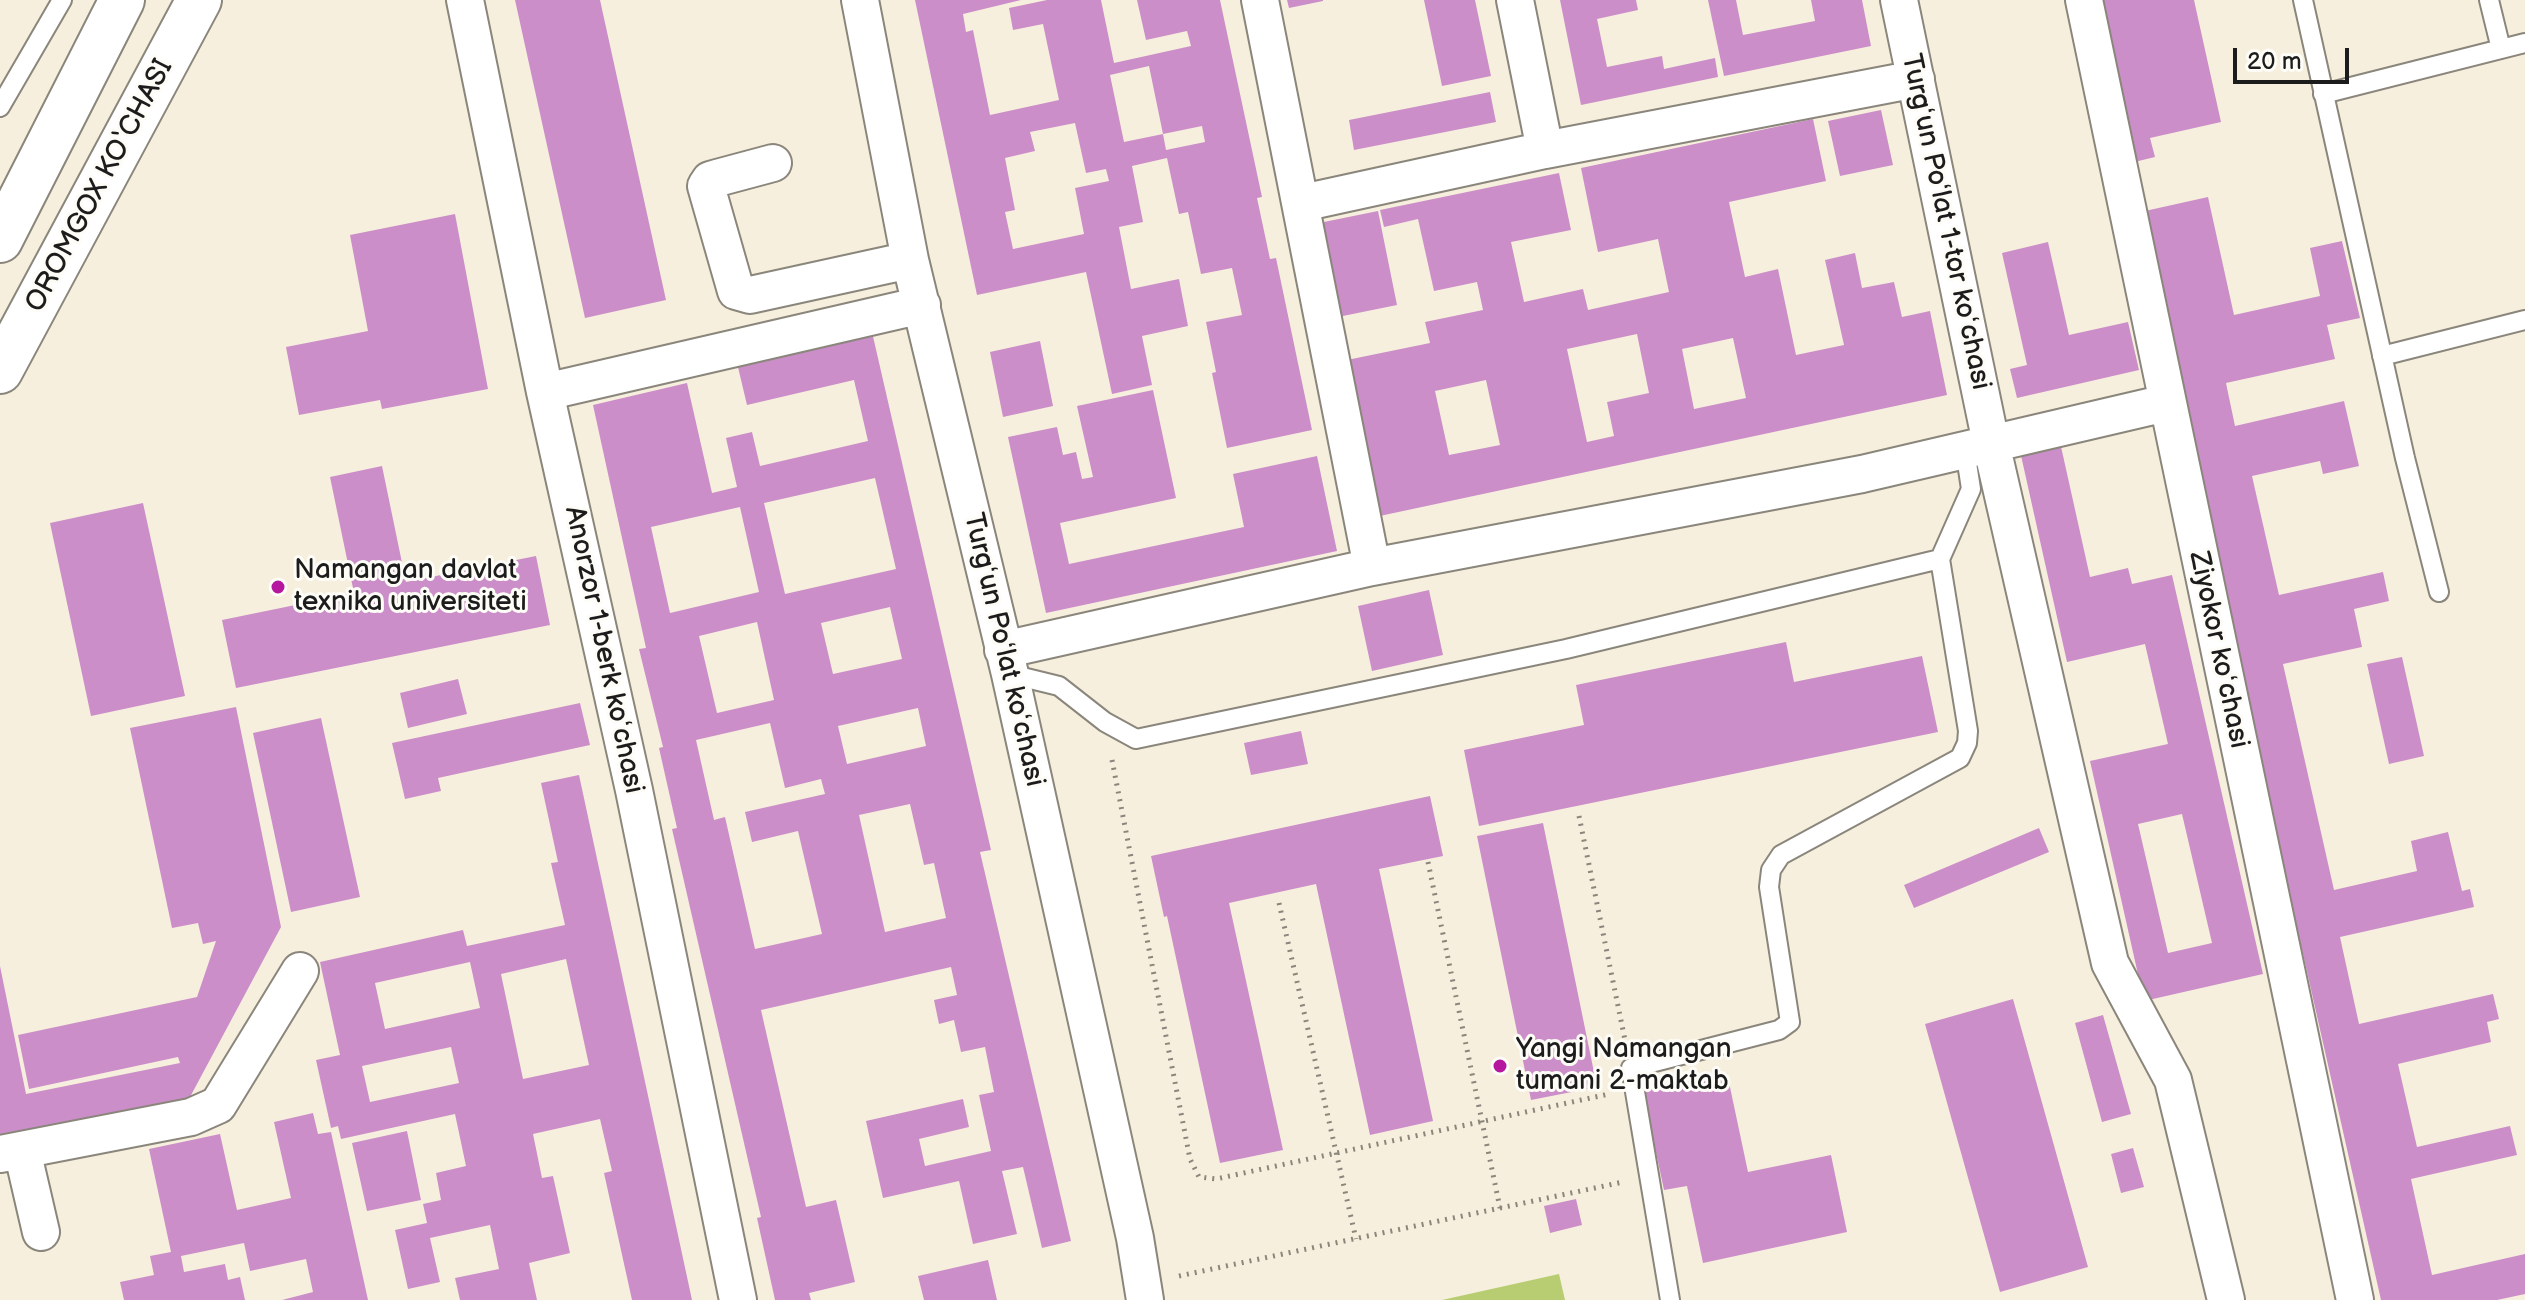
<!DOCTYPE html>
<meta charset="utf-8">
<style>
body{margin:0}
#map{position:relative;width:2525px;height:1300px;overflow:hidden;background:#f7efdd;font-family:"Balsamiq Sans",sans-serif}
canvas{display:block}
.scale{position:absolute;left:2233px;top:48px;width:116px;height:36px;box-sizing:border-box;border:4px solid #1c1c1c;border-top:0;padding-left:10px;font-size:24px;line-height:28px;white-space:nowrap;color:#1c1c1c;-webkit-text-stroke:6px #fdfcf7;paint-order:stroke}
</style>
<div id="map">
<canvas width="2525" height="1300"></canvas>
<div class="scale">20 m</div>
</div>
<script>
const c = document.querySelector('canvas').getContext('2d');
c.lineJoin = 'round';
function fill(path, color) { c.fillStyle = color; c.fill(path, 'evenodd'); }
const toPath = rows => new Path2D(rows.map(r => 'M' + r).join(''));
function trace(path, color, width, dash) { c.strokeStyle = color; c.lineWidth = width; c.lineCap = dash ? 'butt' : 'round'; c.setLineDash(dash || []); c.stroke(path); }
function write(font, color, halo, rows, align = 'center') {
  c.font = font + ' "Balsamiq Sans",sans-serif'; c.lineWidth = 6; c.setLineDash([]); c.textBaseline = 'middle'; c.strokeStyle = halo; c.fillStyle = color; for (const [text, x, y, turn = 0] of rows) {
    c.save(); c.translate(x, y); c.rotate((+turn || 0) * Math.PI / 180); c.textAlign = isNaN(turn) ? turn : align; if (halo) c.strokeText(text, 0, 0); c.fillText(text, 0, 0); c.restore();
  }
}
fill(toPath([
 [1559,1274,1565,1300,1442,1300]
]), '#b8cd71');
fill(toPath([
 [515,0,600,0,666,300,585,318],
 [915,0,1021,0,963,14,966,32,973,30,990,115,1059,100,1043,24,1013,30,1009,8,1047,0,1101,0,1114,63,1191,46,1187,31,1146,40,1137,0,1220,0,1262,197,1257,198,1270,259,1276,258,1312,430,1227,448,1212,373,1216,372,1206,322,1242,315,1232,268,1201,274,1188,212,1179,214,1167,158,1132,166,1143,222,1119,227,1131,289,1179,279,1188,326,1142,336,1152,385,1112,394,1086,272,977,295],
 [1149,66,1163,134,1202,126,1205,142,1166,150,1163,134,1124,142,1110,75],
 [1075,123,1086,173,1106,169,1109,181,1075,188,1084,234,1013,249,1005,212,1015,210,1005,158,1035,151,1030,132],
 [1287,0,1323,0,1323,1,1289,8],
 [1424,0,1475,0,1491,76,1442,86],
 [1560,0,1636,0,1638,10,1597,19,1607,67,1662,56,1664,69,1715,58,1718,77,1581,105],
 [1708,0,1736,0,1743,35,1815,21,1811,0,1862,0,1871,46,1724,76],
 [2089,0,2194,0,2221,122,2150,138,2155,157,2126,164],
 [1490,92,1496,122,1354,150,1349,120],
 [1881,110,1893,165,1840,176,1828,121],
 [1813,119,1826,181,1729,202,1745,277,1778,269,1796,355,1844,345,1825,260,1855,253,1862,288,1894,282,1902,317,1930,311,1947,395,1375,517,1342,361,1430,343,1425,322,1483,310,1477,282,1434,291,1418,219,1384,227,1380,210,1559,173,1571,230,1511,242,1524,302,1583,289,1588,310,1669,292,1658,239,1598,252,1581,168],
 [1637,334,1649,393,1607,402,1614,436,1587,442,1567,349],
 [1733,338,1746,398,1694,409,1682,349],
 [1486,380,1500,445,1449,455,1435,391],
 [2208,197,2234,315,2320,296,2310,248,2342,241,2360,318,2327,325,2335,359,2226,383,2235,426,2344,401,2359,466,2323,474,2320,461,2252,476,2279,595,2383,572,2389,601,2354,609,2362,647,2283,664,2334,890,2417,871,2411,841,2448,832,2462,891,2470,889,2474,907,2340,937,2359,1024,2493,994,2499,1019,2487,1022,2491,1042,2398,1064,2417,1147,2510,1126,2517,1155,2411,1179,2432,1275,2525,1254,2525,1294,2497,1300,2381,1300,2136,213],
 [1378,211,1397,305,1333,318,1314,224],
 [455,214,488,389,382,409,380,400,299,415,286,347,368,331,350,235],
 [2048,242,2069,335,2128,322,2139,370,2017,398,2010,369,2027,365,2002,253],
 [872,332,991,850,980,852,1071,1241,1042,1248,1023,1167,1002,1171,1017,1234,973,1244,959,1181,883,1198,866,1121,963,1099,969,1127,919,1139,925,1166,991,1151,979,1095,994,1092,985,1047,961,1052,954,1020,939,1024,934,1000,957,995,951,967,761,1010,806,1207,836,1200,855,1282,809,1293,811,1300,775,1300,757,1218,761,1217,672,829,677,828,659,748,663,747,639,649,646,648,593,405,687,383,712,493,737,487,726,438,752,432,760,466,868,441,854,380,747,405,737,363],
 [875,478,896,569,785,594,764,503],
 [740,507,759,592,670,613,651,527],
 [890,607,902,659,833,674,821,623],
 [757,622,774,700,717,713,699,636],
 [918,708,926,746,847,764,838,726],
 [770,723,785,788,821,779,825,794,745,812,752,842,798,831,822,934,755,949,725,817,714,820,696,740],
 [910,804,924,865,934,863,946,918,885,932,859,815],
 [1040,341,1053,406,1003,417,990,352],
 [1153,390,1176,498,1060,523,1069,564,1244,527,1233,474,1317,456,1337,551,1046,613,1008,437,1057,427,1063,455,1076,452,1082,479,1093,477,1077,406],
 [2060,442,2090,577,2128,568,2132,584,2172,575,2263,974,2144,1001,2090,761,2168,744,2145,644,2067,662,2020,451],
 [2182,814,2212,943,2168,953,2138,824],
 [382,466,406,582,536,556,550,625,236,688,222,620,354,593,330,477],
 [143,503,185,696,91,716,50,523],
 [1429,590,1443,655,1372,671,1358,606],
 [1786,642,1794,682,1922,656,1938,732,1479,826,1464,750,1584,725,1576,685],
 [2402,657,2424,756,2389,764,2367,664],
 [458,679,467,714,408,728,400,693],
 [580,703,590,745,438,778,441,791,405,799,392,743],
 [236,707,281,927,182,1112,0,1149,0,966,26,1094,180,1063,178,1057,29,1089,18,1035,197,997,216,941,203,944,198,923,172,928,130,728],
 [321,718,360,897,291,912,253,733],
 [1301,731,1308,764,1251,775,1244,743],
 [579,775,692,1300,632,1300,604,1173,612,1171,600,1119,533,1134,542,1178,553,1176,570,1253,529,1263,537,1300,460,1300,455,1278,499,1269,490,1225,430,1238,440,1282,408,1289,395,1230,427,1223,423,1204,441,1200,436,1173,466,1166,455,1114,341,1139,338,1126,331,1128,316,1060,340,1055,320,962,463,930,467,946,565,925,551,863,558,862,541,783],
 [566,959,589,1065,523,1079,501,974],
 [470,962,480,1008,385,1029,375,983],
 [451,1047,459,1083,370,1102,362,1066],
 [1430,796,1443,856,1379,869,1433,1121,1370,1135,1316,884,1229,903,1283,1150,1220,1163,1167,916,1164,917,1151,856],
 [1543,823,1597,1087,1531,1100,1477,836],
 [2039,828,2049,852,1914,908,1904,885],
 [2013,999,2088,1267,2000,1292,1925,1024],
 [2103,1015,2131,1114,2102,1122,2075,1023],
 [1727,1073,1748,1172,1831,1155,1847,1232,1703,1263,1687,1186,1664,1190,1643,1091],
 [313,1113,318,1134,331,1132,368,1300,282,1300,313,1292,306,1259,250,1271,244,1243,181,1256,184,1272,225,1264,228,1280,240,1277,245,1300,124,1300,120,1282,154,1275,150,1256,171,1252,149,1149,220,1134,237,1210,291,1198,274,1122],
 [407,1131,421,1200,367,1211,352,1143],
 [2133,1148,2144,1187,2121,1193,2111,1154],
 [1576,1199,1582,1225,1550,1233,1544,1206],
 [988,1260,997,1300,924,1300,918,1276]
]), '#cb8ec9');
const lane = toPath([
 [2303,0,2405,458,2439,592],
 [2489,0,2501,49],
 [2323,94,2525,43],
 [0,107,62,0],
 [2382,356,2525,320],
 [1010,674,1059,686,1105,722,1136,739,1566,649,1940,559,1971,489,1965,450],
 [1670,1300,1631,1068,1779,1030,1790,1022,1769,887,1771,870,1781,855,1960,758,1967,743,1968,731,1940,559]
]);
const street = toPath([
 [465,0,545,392,634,790,738,1300],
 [860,0,910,260,1010,674,1135,1238,1145,1300],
 [1260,0,1372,567],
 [1515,0,1545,150],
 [1899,0,1991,443,2110,963,2173,1080,2226,1300],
 [2084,0,2355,1300],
 [773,163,717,178,710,180,706,186,736,291,750,295,910,260],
 [1302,203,1545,150,1916,79],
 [545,392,922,305],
 [1003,650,1372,567,1862,474,2166,403],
 [22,1150,41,1232],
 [0,1154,191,1117,218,1105,300,971]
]);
const secondary = toPath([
 [0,240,122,0],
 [0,371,199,0]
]);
trace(lane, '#8a867c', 22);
trace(street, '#8a867c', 40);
trace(secondary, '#8a867c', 48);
trace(toPath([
 [1112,760,1190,1159,1199,1177,1216,1179,1609,1094],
 [1579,816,1625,1040],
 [1428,862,1500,1208],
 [1279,903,1356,1239],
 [1179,1276,1623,1182]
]), '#8a867c', 5, [2, 6]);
trace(lane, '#fff', 18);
trace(street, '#fff', 36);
trace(secondary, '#fff', 44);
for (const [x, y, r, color] of [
 [278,587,8,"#b5179e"],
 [1500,1066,8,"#b5179e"]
]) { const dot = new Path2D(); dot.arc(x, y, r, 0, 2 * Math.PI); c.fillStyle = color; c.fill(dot); trace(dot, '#fdfcf7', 3); }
write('28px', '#1c1c1c', '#fdfcf7', [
 ["OROMGOX KO‘CHASI",100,186,-62],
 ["Turgʻun Poʻlat 1-tor koʻchasi",1945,222,78],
 ["Anorzor 1-berk koʻchasi",603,650,78],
 ["Turgʻun Poʻlat koʻchasi",1003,650,77],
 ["Ziyokor koʻchasi",2218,650,78]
]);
write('28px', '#1c1c1c', '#fdfcf7', [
 ["Namangan davlat",294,571],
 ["texnika universiteti",294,603],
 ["Yangi Namangan",1516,1050],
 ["tumani 2-maktab",1516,1082]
], 'left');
</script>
